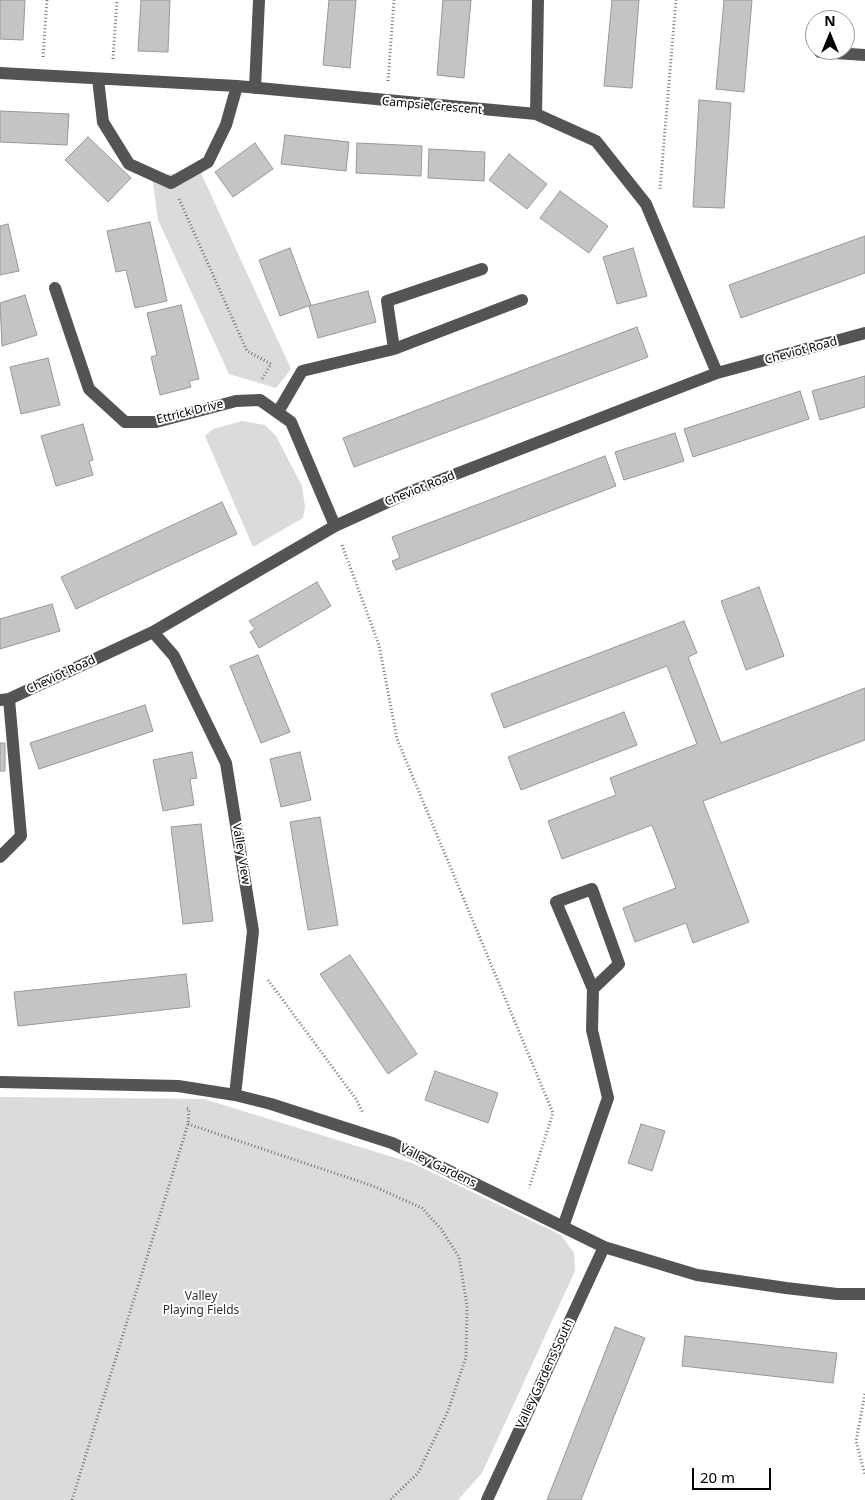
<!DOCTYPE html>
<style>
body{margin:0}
#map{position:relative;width:865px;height:1500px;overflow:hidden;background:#fff;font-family:"Noto Sans",sans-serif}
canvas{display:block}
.north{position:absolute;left:805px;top:10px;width:50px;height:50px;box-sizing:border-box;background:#fff;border:1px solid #999;border-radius:50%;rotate:0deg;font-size:14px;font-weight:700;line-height:20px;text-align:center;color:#000}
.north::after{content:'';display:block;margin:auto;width:18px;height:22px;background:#000;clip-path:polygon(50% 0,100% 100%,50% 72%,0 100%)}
.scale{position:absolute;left:692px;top:1468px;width:79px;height:22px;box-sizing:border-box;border:2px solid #000;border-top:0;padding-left:6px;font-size:15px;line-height:18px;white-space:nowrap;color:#000;-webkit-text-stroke:4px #fff;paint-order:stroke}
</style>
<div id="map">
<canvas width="865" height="1500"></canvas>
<div class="north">N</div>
<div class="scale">20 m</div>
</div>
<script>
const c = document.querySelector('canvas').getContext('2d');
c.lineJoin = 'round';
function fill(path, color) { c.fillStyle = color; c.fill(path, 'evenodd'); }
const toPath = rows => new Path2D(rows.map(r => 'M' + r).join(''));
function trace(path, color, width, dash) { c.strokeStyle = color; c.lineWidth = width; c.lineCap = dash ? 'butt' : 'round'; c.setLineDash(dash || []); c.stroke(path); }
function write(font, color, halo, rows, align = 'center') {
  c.font = font + ' "Noto Sans",sans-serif'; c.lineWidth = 4; c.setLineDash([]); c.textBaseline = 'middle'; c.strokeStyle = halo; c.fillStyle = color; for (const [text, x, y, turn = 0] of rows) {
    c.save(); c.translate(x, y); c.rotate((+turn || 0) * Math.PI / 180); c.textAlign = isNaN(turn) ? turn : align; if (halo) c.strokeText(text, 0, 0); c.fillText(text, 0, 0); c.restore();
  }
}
fill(toPath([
 [200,171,291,369,276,388,229,374,158,220,152,176],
 [242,421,265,425,276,436,302,486,305,507,303,518,253,547,205,436,213,429],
 [0,1097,204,1099,412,1163,561,1235,574,1253,575,1271,482,1473,458,1500,0,1500]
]), '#dbdbdb');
const building = toPath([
 [0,0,25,0,23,40,0,39,0,0],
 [141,0,170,0,168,52,138,51,141,0],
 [329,0,356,0,350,68,323,65,329,0],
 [443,0,471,0,464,78,437,75,443,0],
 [612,0,639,0,632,88,604,86,612,0],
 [724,0,752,0,744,92,716,89,724,0],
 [699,100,731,103,724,208,693,207,699,100],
 [0,111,69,114,67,145,0,142,0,111],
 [285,135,349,142,346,171,281,164,285,135],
 [88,137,131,178,108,202,65,160,88,137],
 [255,143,273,169,233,197,215,172,255,143],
 [357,143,422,146,421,176,356,173,357,143],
 [429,149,485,152,484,181,428,178,429,149],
 [509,154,547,184,527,209,489,180,509,154],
 [560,191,608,226,589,253,540,218,560,191],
 [150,222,167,301,135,308,126,270,116,272,107,231,150,222],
 [8,224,19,271,0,275,0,226,8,224],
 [865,236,865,273,741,318,729,285,865,236],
 [290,248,311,305,280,316,259,260,290,248],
 [633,248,647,296,617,304,603,257,633,248],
 [368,291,376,322,318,338,309,306,368,291],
 [25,295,37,335,2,346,0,303,25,295],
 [181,305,199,379,189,381,191,387,160,395,151,357,157,355,147,313,181,305],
 [637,327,648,357,354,467,343,438,637,327],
 [48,358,60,405,21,414,10,367,48,358],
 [865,376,865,407,820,420,812,391,865,376],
 [800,391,809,419,693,457,684,429,800,391],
 [83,424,93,460,89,461,93,475,56,486,41,436,83,424],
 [675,433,684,461,624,480,615,452,675,433],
 [605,456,616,486,396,570,392,561,400,558,392,537,605,456],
 [222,502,237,534,76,609,61,577,222,502],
 [317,582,331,606,259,648,250,632,255,629,249,621,317,582],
 [759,587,784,656,746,670,721,601,759,587],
 [52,604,60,631,0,649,0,619,52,604],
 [684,621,697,653,688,657,721,743,865,688,865,740,703,801,749,922,693,943,686,923,635,942,623,908,676,888,652,825,562,859,548,821,616,795,610,778,697,744,667,666,504,728,491,694,684,621],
 [258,655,290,732,261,743,230,666,258,655],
 [145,705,153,731,39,769,30,743,145,705],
 [624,712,637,745,521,790,508,757,624,712],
 [0,743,5,743,5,771,0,771,0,743],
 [192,752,197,778,190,779,194,805,163,811,153,760,192,752],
 [300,752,311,800,281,807,270,759,300,752],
 [320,817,338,925,308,930,290,822,320,817],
 [201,824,213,921,183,924,171,827,201,824],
 [350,955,417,1054,388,1074,320,974,350,955],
 [186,974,190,1007,18,1026,14,992,186,974],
 [435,1071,498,1093,488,1123,425,1100,435,1071],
 [641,1124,665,1131,652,1171,628,1163,641,1124],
 [615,1327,645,1338,581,1500,547,1500,615,1327],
 [685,1336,837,1353,833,1383,682,1366,685,1336]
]);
fill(building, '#c4c4c4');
trace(building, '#989898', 1);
trace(toPath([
 [43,57,47,0],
 [113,59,117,0],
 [388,81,394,0],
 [660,189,676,0],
 [179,199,247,351,271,364,261,381],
 [342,545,379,645,397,739,553,1113,529,1188],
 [268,980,356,1099,363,1113],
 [188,1124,373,1186,422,1208,441,1229,459,1257,467,1305,466,1357,448,1411,418,1473,390,1500],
 [865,1394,856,1441,865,1475],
 [72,1500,188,1124,189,1109,186,1108]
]), '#767676', 3, [1, 2.5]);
trace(toPath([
 [820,52,865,55],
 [0,73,237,86,536,114,596,141,646,204,717,373],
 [98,79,103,122,129,164,171,183,208,162,226,125,237,86],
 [255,88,259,0],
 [536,114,538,0],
 [55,288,89,389,125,422,156,422,236,401,260,400,291,422,335,526],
 [394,349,522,300],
 [278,412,302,371,394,349,387,301,482,269],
 [153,632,174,656,226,763,253,931,235,1095],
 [0,700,9,699,153,632,335,526,412,491,717,373,865,333],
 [0,857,21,836,9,699],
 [0,1082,178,1086,235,1095,271,1104,392,1143,604,1247,697,1275,786,1288,837,1294,865,1294],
 [563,1227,608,1098,592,1030,593,989,556,902,592,889,619,964,593,989],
 [487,1500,604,1247]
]), '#545454', 12);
write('12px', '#000', '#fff', [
 ["Campsie Crescent",432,106,5],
 ["Cheviot Road",801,351,-15],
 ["Ettrick Drive",190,412,-14],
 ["Cheviot Road",420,489,-22],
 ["Cheviot Road",61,675,-25],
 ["Valley View",241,854,81],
 ["Valley Gardens",438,1166,26],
 ["Valley Gardens South",545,1374,-65]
]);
write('12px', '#323232', '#fff', [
 ["Valley",201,1297],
 ["Playing Fields",201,1311]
]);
</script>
